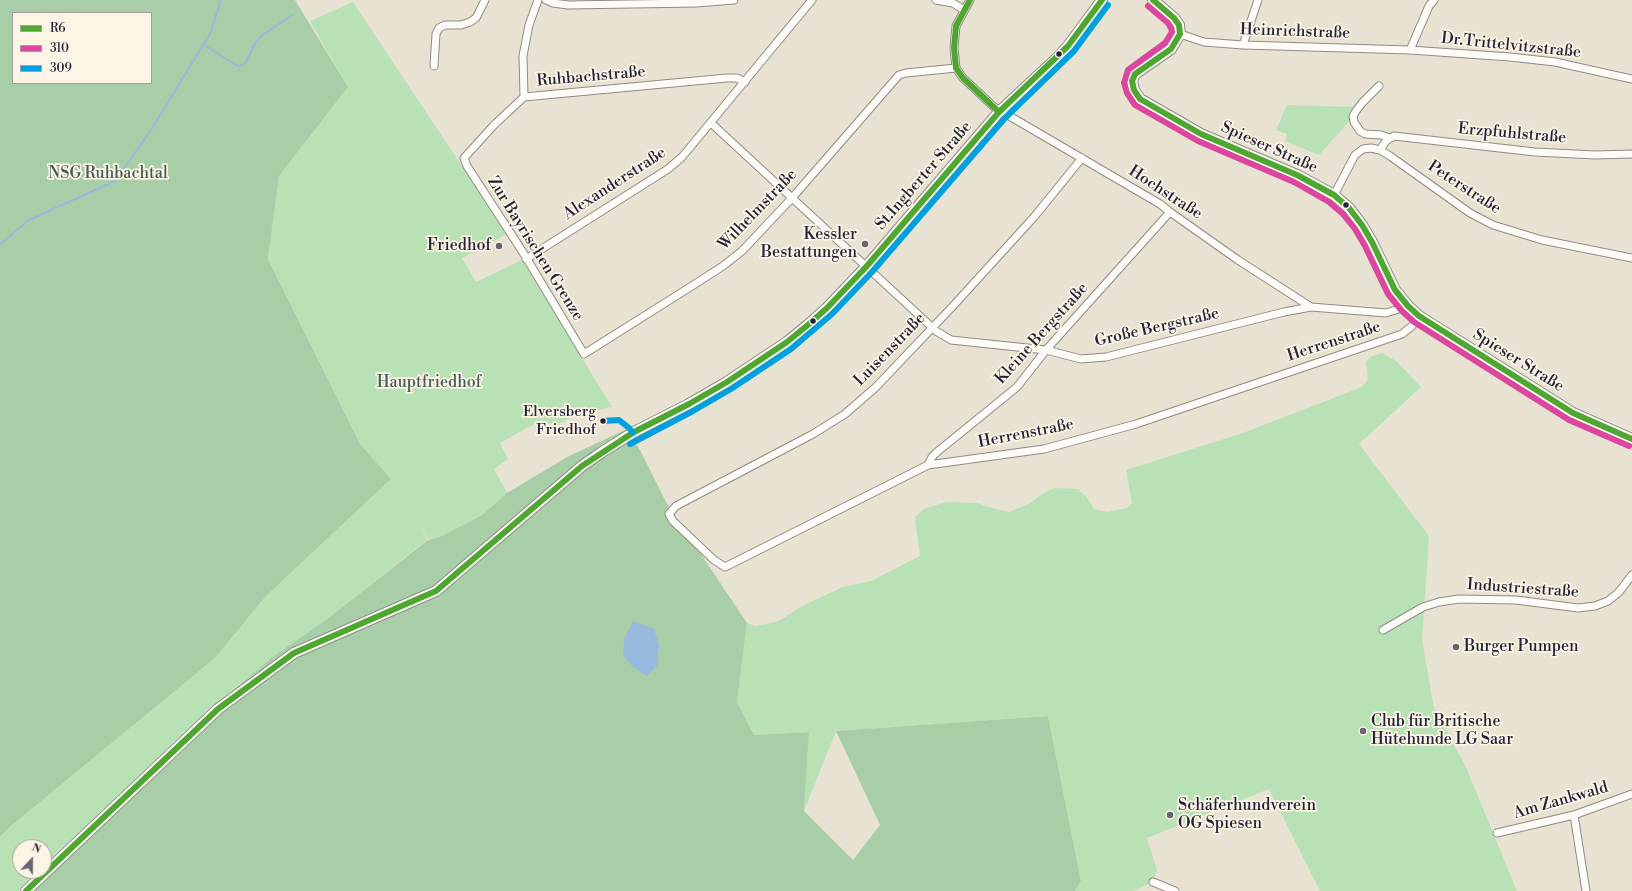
<!DOCTYPE html>
<meta charset="utf-8">
<style>
body{margin:0}
#map{position:relative;width:1632px;height:891px;overflow:hidden;background:#e8e2d2;font-family:"Libre Bodoni",serif}
canvas{display:block}
.legend{position:absolute;left:12px;top:12px;width:140px;height:72px;box-sizing:border-box;background:#fcf5e5;border:1px solid #a5a1a1;margin:0;padding:5px 7px;list-style:none;font-size:12px;color:#22223b}
.legend li{display:flex;align-items:center;gap:8px;height:20px}
.legend b{width:20px;border:1px solid #a5a1a1}
.north{position:absolute;left:12px;top:839px;width:40px;height:40px;box-sizing:border-box;background:#fcf5e5;border:1px solid #a5a1a1;border-radius:50%;rotate:22deg;font-size:11px;font-weight:700;line-height:16px;text-align:center;color:#22223b}
.north::after{content:'';display:block;margin:auto;width:14px;height:18px;background:#676570;clip-path:polygon(50% 0,100% 100%,50% 72%,0 100%)}
</style>
<div id="map">
<canvas width="1632" height="891"></canvas>
<ul class="legend">
<li><b style="height:5px;background:#4fa732"></b>R6</li>
<li><b style="height:5px;background:#dd469e"></b>310</li>
<li><b style="height:5px;background:#03a0dd"></b>309</li>
</ul>
<div class="north">N</div>
</div>
<script>
const c = document.querySelector('canvas').getContext('2d');
c.lineJoin = 'round';
function fill(path, color) { c.fillStyle = color; c.fill(path, 'evenodd'); }
const toPath = rows => new Path2D(rows.map(r => 'M' + r).join(''));
function trace(path, color, width, dash) { c.strokeStyle = color; c.lineWidth = width; c.lineCap = dash ? 'butt' : 'round'; c.setLineDash(dash || []); c.stroke(path); }
function write(font, color, halo, rows, align = 'center') {
  c.font = font + ' "Libre Bodoni",serif'; c.lineWidth = 3.5; c.setLineDash([]); c.textBaseline = 'middle'; c.strokeStyle = halo; c.fillStyle = color; for (const [text, x, y, turn = 0] of rows) {
    c.save(); c.translate(x, y); c.rotate((+turn || 0) * Math.PI / 180); c.textAlign = isNaN(turn) ? turn : align; if (halo) c.strokeText(text, 0, 0); c.fillText(text, 0, 0); c.restore();
  }
}
fill(toPath([
 [353,2,507,234,462,258,476,282,522,260,612,407,575,415,557,425,545,422,536,423,500,443,508,459,494,469,507,493,482,515,442,536,429,539,417,521,428,539,327,619,271,658,215,706,44,867,44,847,20,847,20,871,39,871,19,891,0,891,0,837,12,825,215,658,266,596,391,479,360,444,268,259,279,176,348,87,310,21],
 [1287,105,1355,107,1350,116,1350,120,1319,155,1285,141,1287,134,1276,130],
 [1382,353,1396,361,1421,387,1359,444,1429,536,1422,640,1434,708,1465,765,1517,891,1320,891,1269,789,1147,838,1157,870,1153,882,1133,891,1075,891,1081,881,1048,716,836,731,804,811,809,732,754,735,737,702,747,623,756,626,779,621,800,607,843,587,871,581,920,556,915,517,924,509,946,502,977,503,988,507,1009,512,1031,503,1040,495,1054,488,1078,489,1086,496,1094,509,1107,512,1127,508,1132,503,1126,470,1243,433,1362,387,1368,379,1366,362,1372,356]
]), '#b8e1b6');
fill(toPath([
 [0,0,295,0,348,87,279,176,268,259,360,444,391,479,266,596,215,658,12,825,0,837],
 [13,13,151,13,151,83,13,83],
 [627,429,641,452,666,502,747,623,737,702,754,735,809,732,804,811,853,860,880,825,836,731,1048,716,1081,881,1075,891,32,891,215,706,271,658,327,619,428,540,442,536,482,515,507,493,567,457]
]), '#a8cea8');
fill(toPath([
 [633,621,654,629,659,645,657,666,647,676,632,666,623,655,624,639]
]), '#98b9dd');
trace(toPath([
 [204,45,236,65,241,66,246,62,256,42,260,37,292,15],
 [0,244,29,220,115,181,149,133,210,34,221,0]
]), '#98b9dd', 2);
const street = toPath([
 [546,0,553,3,568,5,697,3,734,0],
 [936,0,953,3,964,10],
 [970,0,956,26,954,48,956,68,963,78,994,107,1160,204,1170,212,1238,260,1311,307],
 [1180,34,1204,42,1243,45,1410,50,1510,57,1555,62,1632,79],
 [1243,45,1258,0],
 [1410,50,1429,6,1434,0],
 [434,66,436,34,439,28,445,25,461,25,470,22,476,18,485,0],
 [745,82,737,78,727,78,524,97,494,125,464,158,467,166,524,254,584,354,695,284,723,266,742,251,792,198,899,75,906,73,956,68],
 [1379,86,1362,103,1356,111,1353,116,1354,122,1360,131,1365,134,1381,135,1390,138],
 [524,97,523,56,529,25,538,0],
 [711,123,936,331,951,340,1046,350,1081,359,1106,357,1284,312,1311,307,1386,313,1408,306],
 [1380,150,1386,141,1394,136,1535,152,1595,155,1632,154],
 [1082,158,1034,217,953,306,876,387,845,414,813,434,676,506,669,514,673,521,714,560,725,567,928,465,1044,449,1136,424,1402,334,1412,326,1419,316],
 [1334,195,1355,155,1363,149,1371,148,1380,150,1390,156,1470,213,1493,225,1542,240,1632,258],
 [526,259,668,169,682,157,812,0],
 [928,465,932,457,937,452,1017,387,1046,350,1170,212],
 [1383,630,1423,607,1439,602,1459,599,1516,600,1578,608,1595,606,1608,601,1619,592,1632,575],
 [1574,815,1586,891],
 [1497,833,1574,815,1632,794],
 [1153,882,1175,891]
]);
const secondary = toPath([
 [1153,0,1174,18,1179,25,1180,34,1171,49,1135,74,1132,81,1134,90,1140,99,1201,134,1297,175,1334,195,1349,208,1362,225,1372,242,1395,290,1408,306,1419,316,1573,413,1632,439],
 [26,891,218,709,294,653,436,591,582,466,602,452,634,432,689,404,727,382,787,342,809,324,827,308,866,267,999,112,1055,60,1068,46,1102,0]
]);
trace(street, '#8e8c87', 9);
trace(secondary, '#8e8c87', 12);
trace(street, '#fcfbf8', 7);
trace(secondary, '#fcfbf8', 10);
trace(toPath([
 [970,0,956,26,954,48,956,68,963,78,999,112],
 [1153,0,1174,18,1179,25,1180,34,1171,49,1135,74,1132,81,1134,90,1140,99,1201,134,1297,175,1334,195,1349,208,1362,225,1372,242,1395,290,1408,306,1419,316,1573,413,1632,439],
 [26,891,218,709,294,653,436,591,582,466,634,432,689,404,727,382,787,342,809,324,827,308,866,267,999,112,1068,46,1102,0]
]), '#4fa732', 6);
trace(toPath([
 [1148,6,1168,23,1171,28,1172,32,1165,43,1128,70,1124,83,1127,93,1135,105,1198,141,1294,182,1329,202,1343,214,1355,229,1365,246,1388,294,1402,311,1414,322,1569,420,1629,446]
]), '#dd469e', 6);
trace(toPath([
 [603,421,619,420,629,428,633,433],
 [630,444,693,411,731,389,791,349,832,314,872,272,1005,118,1074,51,1108,5]
]), '#03a0dd', 6);
for (const [x, y, r, color] of [
 [1059,54,3.5,"#22223b"],
 [1346,205,3.5,"#22223b"],
 [865,244,4,"#676570"],
 [499,246,4,"#676570"],
 [813,321,3.5,"#22223b"],
 [603,421,3.5,"#22223b"],
 [1456,647,4,"#676570"],
 [1363,731,4,"#676570"],
 [1170,815,4,"#676570"]
]) { const dot = new Path2D(); dot.arc(x, y, r, 0, 2 * Math.PI); c.fillStyle = color; c.fill(dot); trace(dot, '#fcf5e5', 1.5); }
write('15px', '#22223b', '#fcf5e5', [
 ["Elversberg",596,412],
 ["Friedhof",596,430]
], 'right');
write('16px', '#22223b', '#fcf5e5', [
 ["Heinrichstraße",1295,32,2],
 ["Dr.Trittelvitzstraße",1511,46,6],
 ["Ruhbachstraße",591,77,-5],
 ["Erzpfuhlstraße",1512,134,5],
 ["Spieser Straße",1269,148,24],
 ["St.Ingberter Straße",924,176,-49],
 ["Alexanderstraße",615,184,-33],
 ["Peterstraße",1464,188,33],
 ["Hochstraße",1165,193,33],
 ["Wilhelmstraße",758,210,-46],
 ["Zur Bayrischen Grenze",535,249,58],
 ["Große Bergstraße",1157,328,-13],
 ["Kleine Bergstraße",1042,334,-48],
 ["Herrenstraße",1334,342,-18],
 ["Luisenstraße",890,350,-46],
 ["Spieser Straße",1518,361,32],
 ["Herrenstraße",1026,434,-11],
 ["Industriestraße",1523,589,4],
 ["Am Zankwald",1561,801,-16]
]);
write('16px', '#435b59', '#fcf5e5', [
 ["NSG Ruhbachtal",108,174],
 ["Hauptfriedhof",429,383]
]);
write('16px', '#22223b', '#fcf5e5', [
 ["Kessler",857,235,"right"],
 ["Bestattungen",857,253,"right"],
 ["Friedhof",491,246,"right"],
 ["Burger Pumpen",1464,647],
 ["Club für Britische",1371,722],
 ["Hütehunde LG Saar",1371,740],
 ["Schäferhundverein",1178,806],
 ["OG Spiesen",1178,824]
], 'left');
</script>
